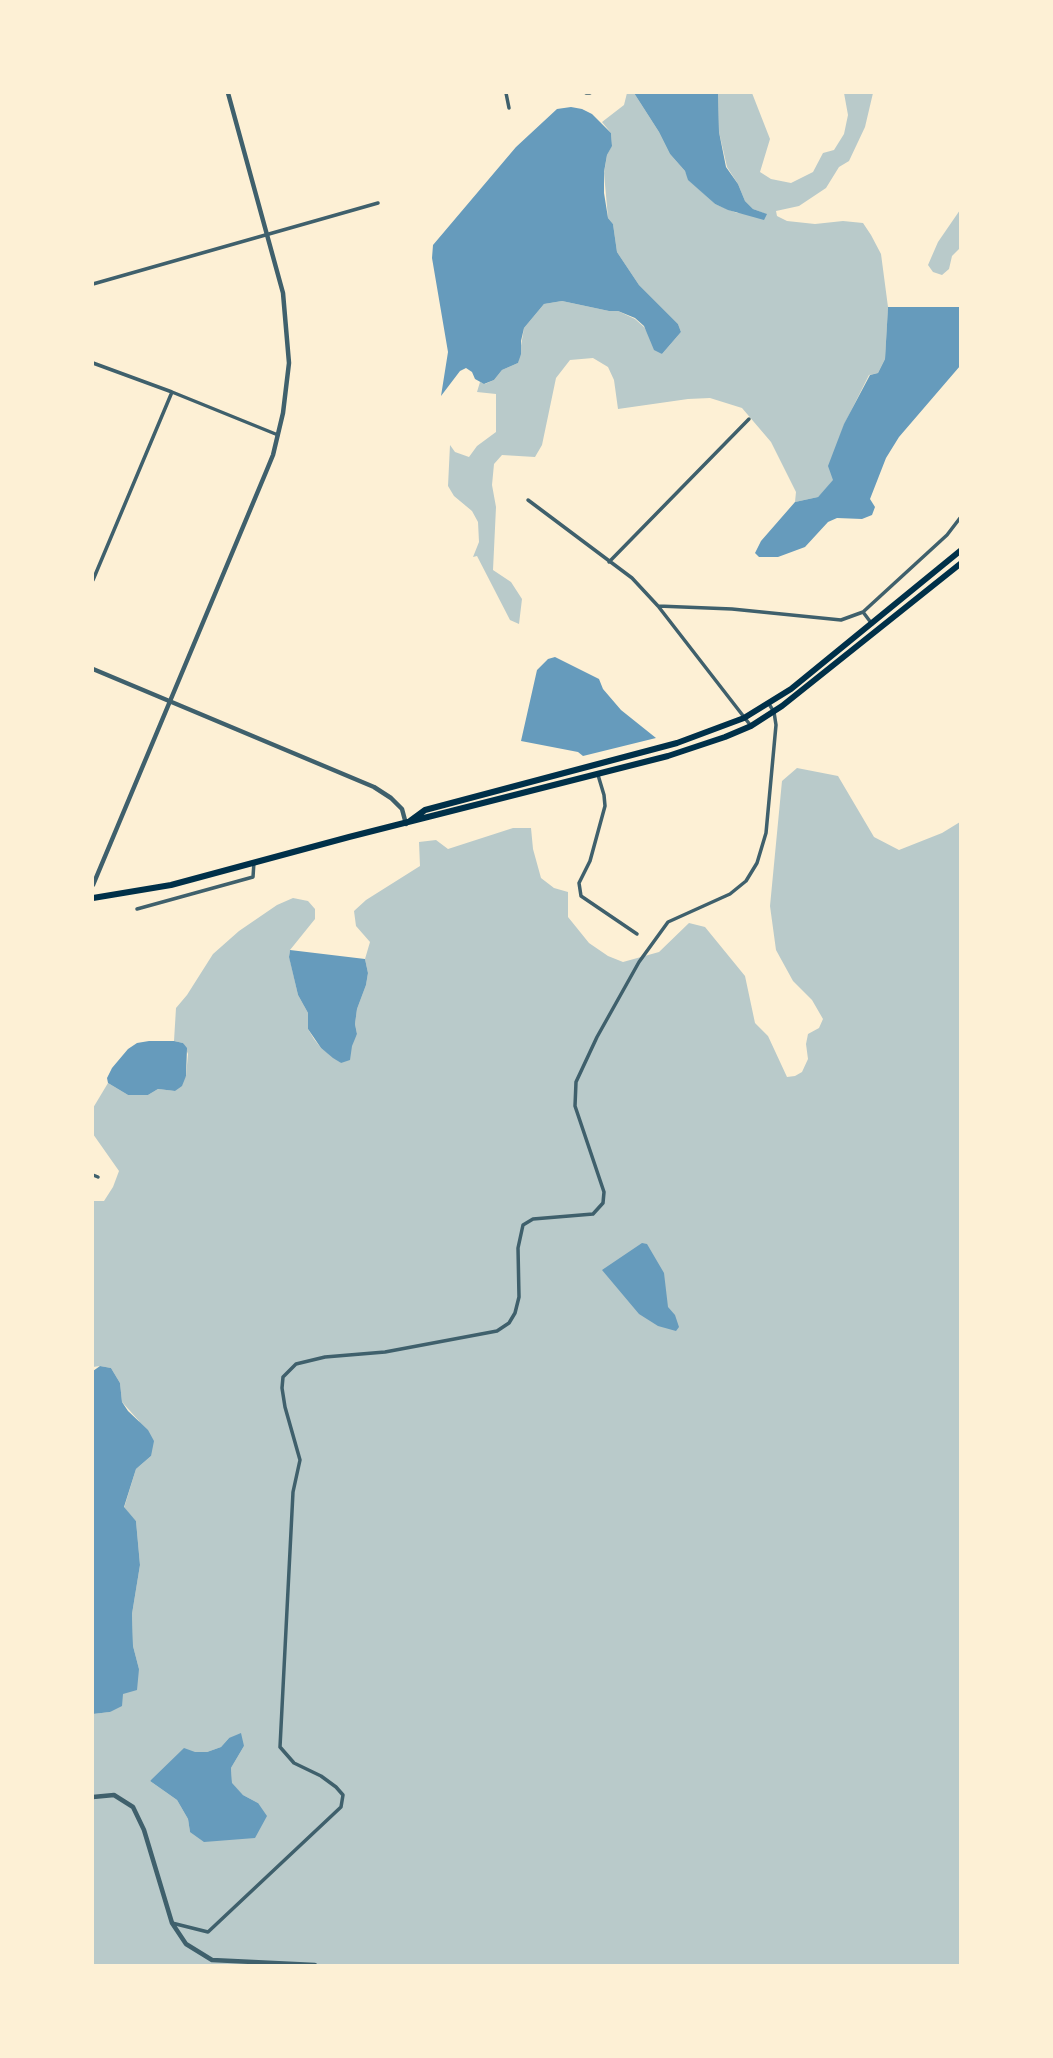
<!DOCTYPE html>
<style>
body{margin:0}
#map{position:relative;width:1053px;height:2058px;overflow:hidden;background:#fdf0d5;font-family:"PT Sans Narrow",sans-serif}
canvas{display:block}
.frame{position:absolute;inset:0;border:94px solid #fdf0d5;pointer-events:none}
</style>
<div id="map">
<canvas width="1053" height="2058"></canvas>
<div class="frame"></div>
</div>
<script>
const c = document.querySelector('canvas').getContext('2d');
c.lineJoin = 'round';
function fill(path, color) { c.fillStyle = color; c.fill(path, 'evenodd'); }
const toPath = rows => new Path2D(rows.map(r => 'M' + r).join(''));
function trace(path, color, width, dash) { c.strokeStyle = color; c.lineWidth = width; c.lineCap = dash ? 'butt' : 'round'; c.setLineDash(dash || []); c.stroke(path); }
fill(toPath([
 [627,93,634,93,659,132,670,154,685,171,689,180,715,204,737,213,766,214,753,209,745,201,738,184,727,167,719,132,718,93,752,93,770,139,760,172,771,179,791,183,813,172,823,153,834,150,844,134,848,115,844,93,873,93,865,127,849,161,839,167,826,188,799,206,776,211,777,216,787,221,815,224,843,221,863,223,871,235,881,254,888,307,885,359,878,373,869,375,844,425,839,439,834,480,818,497,795,502,796,492,771,442,742,408,710,398,688,399,618,409,614,380,608,367,593,358,570,360,556,378,542,445,535,457,502,455,494,464,492,485,496,507,493,570,511,582,522,599,519,624,510,620,477,556,473,557,479,542,478,522,472,511,454,496,448,486,450,445,455,452,469,457,477,446,496,432,496,394,477,392,480,382,485,384,494,380,502,370,518,363,524,328,544,304,562,301,609,311,618,311,635,319,644,327,662,354,681,332,678,324,639,285,617,252,613,224,608,218,604,173,607,155,612,145,611,133,602,122,624,105],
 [960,210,960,248,952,256,949,269,942,275,933,272,928,265,938,242],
 [797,768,838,776,874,837,899,850,942,833,960,822,960,1965,93,1965,93,1714,110,1712,139,1669,133,1646,132,1614,140,1565,136,1521,124,1508,136,1469,151,1456,139,1421,122,1402,120,1383,111,1368,100,1366,93,1367,93,1201,104,1201,113,1187,119,1171,93,1134,93,1108,108,1083,128,1095,148,1095,158,1089,175,1091,186,1076,188,1054,183,1043,174,1041,176,1008,187,995,213,954,239,931,277,905,293,898,308,901,315,909,315,919,290,950,289,956,298,995,308,1013,308,1029,314,1039,321,1048,341,1063,357,1034,355,1024,357,1009,366,985,368,973,365,959,370,942,356,926,354,911,366,900,420,866,419,842,436,840,448,849,513,828,531,828,533,849,541,878,554,888,568,892,568,917,589,943,608,956,623,962,659,952,689,923,705,927,745,976,755,1023,768,1036,787,1077,795,1076,802,1072,808,1059,806,1044,808,1034,819,1028,823,1019,812,1000,793,981,776,950,770,906,782,781],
 [229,1738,244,1746,231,1768,232,1784,243,1795,258,1803,190,1832,188,1819,177,1800,150,1781,195,1752,207,1752,221,1747]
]), '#b9caca');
fill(toPath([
 [634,93,718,93,719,132,726,167,738,184,745,201,753,209,767,214,764,220,728,210,715,204,688,180,685,171,670,154,659,132],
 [571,107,582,109,592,114,611,133,612,146,607,155,604,172,604,193,608,218,613,224,617,252,639,285,678,324,681,332,662,354,654,350,644,326,635,318,618,311,609,311,562,301,544,304,524,328,521,341,521,354,518,363,502,370,494,380,484,384,475,379,472,372,466,368,460,371,441,396,448,352,432,258,433,245,516,147,557,109],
 [888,307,960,307,960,366,899,437,886,458,870,499,875,507,872,515,862,519,837,518,828,522,805,547,778,557,759,557,755,553,761,541,795,502,818,497,833,480,828,466,844,424,870,375,878,373,885,359],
 [555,657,599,679,603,689,621,710,656,738,583,756,578,752,521,741,537,670,548,659],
 [290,950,365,959,368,973,366,985,357,1009,355,1024,357,1034,352,1046,350,1060,341,1063,333,1058,321,1048,308,1029,308,1013,298,995,289,957],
 [149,1041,174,1041,183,1043,187,1048,186,1076,182,1086,175,1091,158,1089,148,1095,128,1095,108,1083,107,1078,112,1068,128,1049,137,1043],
 [642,1243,647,1244,664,1273,668,1307,675,1315,679,1327,676,1331,658,1326,639,1314,602,1270],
 [100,1366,111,1368,120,1383,122,1402,128,1411,148,1430,154,1441,151,1456,136,1469,124,1507,136,1521,140,1565,132,1614,133,1646,139,1669,137,1690,123,1694,122,1706,110,1712,93,1714,93,1371],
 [241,1733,244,1746,231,1768,232,1783,243,1795,258,1803,267,1816,255,1838,204,1842,190,1832,188,1819,177,1800,150,1781,184,1748,195,1752,207,1752,221,1747,229,1738]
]), '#669bbc');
trace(toPath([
 [506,93,509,108],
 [586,93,590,93],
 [93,284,378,203],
 [93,363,172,392,278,435],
 [528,500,632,578,658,606,751,726],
 [609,562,749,419],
 [93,580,172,392],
 [658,606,732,609,841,620,863,612,872,624],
 [863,612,947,535,960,518],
 [598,775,604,795,605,806,590,861,579,883,581,896,637,934],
 [137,909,253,877,254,862],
 [93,1175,98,1177],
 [172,1923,208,1932,341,1807,343,1795,336,1787,321,1776,294,1763,280,1747,293,1492,300,1460,285,1407,282,1388,283,1377,296,1364,325,1357,385,1352,497,1331,509,1323,515,1313,519,1297,518,1248,523,1225,533,1219,593,1214,603,1203,604,1192,575,1106,576,1082,597,1037,639,962,668,922,730,894,746,881,757,863,766,833,776,725,774,712,769,704]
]), '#3f606c', 3.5);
trace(toPath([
 [93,669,374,787,391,798,402,809,406,824],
 [93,885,266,472,273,455,283,413,289,363,283,293,228,93],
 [93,1797,114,1795,133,1807,144,1830,172,1923,186,1944,212,1960,315,1965]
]), '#3f606c', 4.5);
trace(toPath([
 [410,821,425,810,677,743,744,718,791,689,960,551],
 [93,898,171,885,349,837,668,756,725,737,751,726,782,706,960,564]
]), '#003049', 6);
</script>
